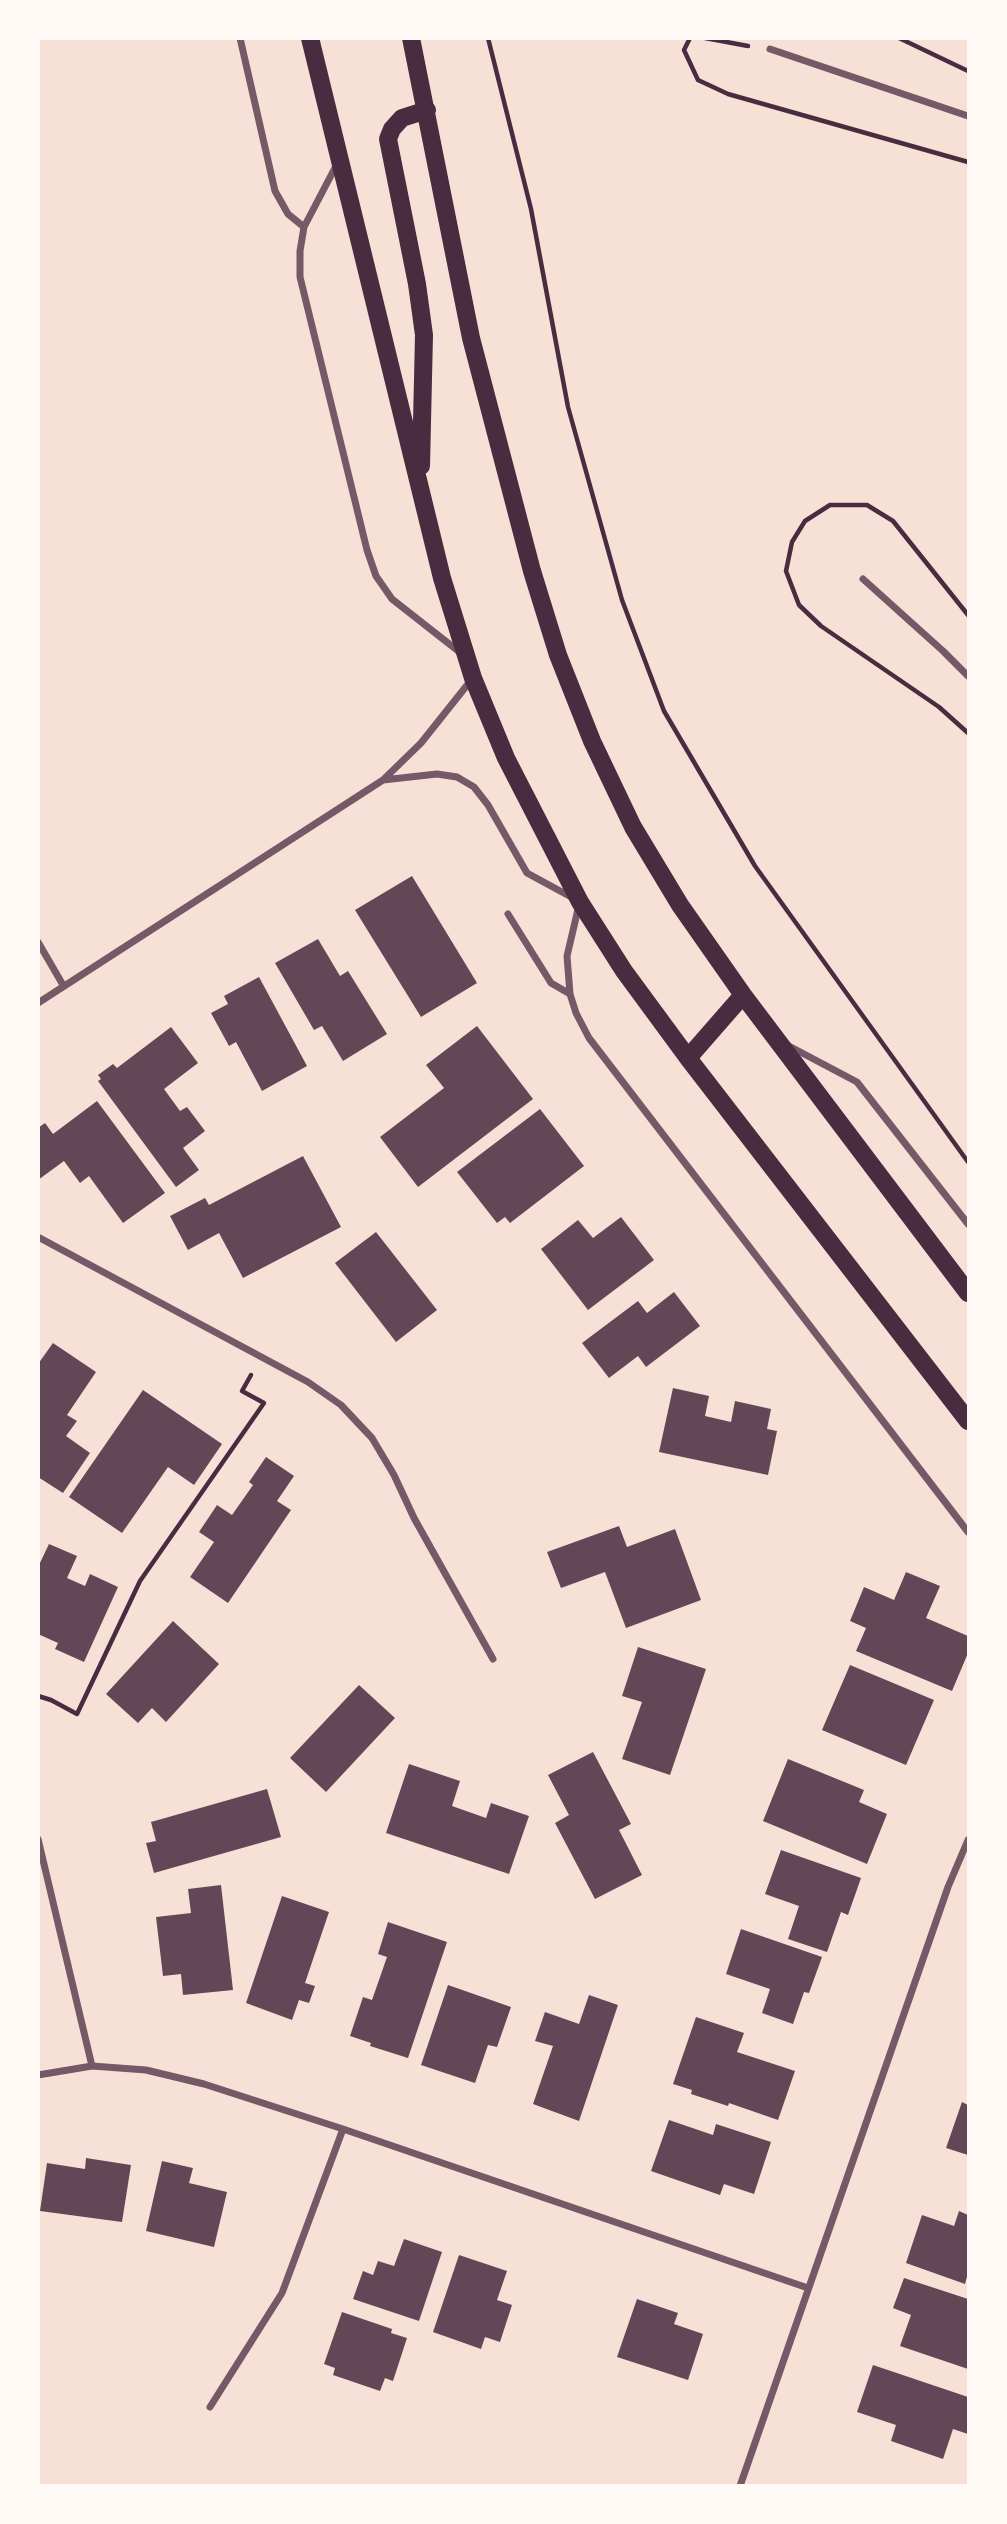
<!DOCTYPE html>
<style>
body{margin:0}
#map{position:relative;width:1007px;height:2524px;overflow:hidden;background:#f7e1d7;font-family:Mulish,sans-serif}
canvas{display:block}
.frame{position:absolute;inset:0;border:40px solid #fffaf5;pointer-events:none}
</style>
<div id="map">
<canvas width="1007" height="2524"></canvas>
<div class="frame"></div>
</div>
<script>
const c = document.querySelector('canvas').getContext('2d');
c.lineJoin = 'round';
function fill(path, color) { c.fillStyle = color; c.fill(path, 'evenodd'); }
const toPath = rows => new Path2D(rows.map(r => 'M' + r).join(''));
function trace(path, color, width, dash) { c.strokeStyle = color; c.lineWidth = width; c.lineCap = dash ? 'butt' : 'round'; c.setLineDash(dash || []); c.stroke(path); }
fill(toPath([
 [412,876,477,983,421,1017,355,910],
 [318,939,340,976,348,971,387,1034,343,1061,322,1026,314,1030,275,963],
 [259,977,307,1066,262,1091,236,1042,229,1046,211,1013,228,1004,224,996],
 [477,1026,533,1099,418,1187,380,1137,444,1088,426,1065],
 [171,1027,198,1063,164,1089,180,1111,187,1107,205,1131,183,1148,199,1170,176,1187,98,1081,101,1079,98,1075,113,1064,117,1068],
 [97,1101,165,1193,123,1223,89,1176,80,1183,64,1161,38,1180,38,1128,45,1123,53,1134],
 [540,1109,584,1166,510,1223,505,1217,497,1223,457,1172],
 [303,1156,341,1227,243,1278,219,1233,188,1250,170,1216,205,1198,209,1205],
 [621,1217,654,1260,588,1310,541,1249,578,1220,593,1238],
 [376,1232,437,1310,396,1342,335,1263],
 [674,1292,700,1326,646,1367,638,1356,609,1378,582,1343,638,1301,647,1313],
 [53,1343,96,1372,67,1415,77,1421,66,1436,90,1453,63,1493,38,1477,38,1364],
 [673,1388,709,1396,705,1416,731,1422,735,1401,771,1409,767,1429,777,1431,768,1475,659,1452],
 [143,1390,222,1444,194,1485,168,1467,122,1533,69,1497],
 [266,1457,294,1476,277,1501,291,1510,228,1603,190,1577,214,1542,199,1532,217,1505,232,1515,253,1485,249,1482],
 [619,1526,627,1547,675,1529,701,1600,626,1628,605,1572,561,1588,547,1552],
 [49,1544,77,1556,67,1578,85,1586,90,1574,118,1587,84,1662,55,1649,58,1643,38,1634,38,1567],
 [906,1572,940,1586,926,1618,968,1636,968,1653,952,1691,856,1651,866,1628,850,1621,864,1587,894,1600],
 [173,1621,219,1664,166,1722,152,1708,138,1723,106,1694],
 [638,1647,706,1669,670,1775,622,1759,642,1702,622,1696],
 [850,1665,934,1700,906,1765,822,1730],
 [359,1685,395,1718,326,1792,290,1758],
 [593,1752,631,1824,619,1830,642,1875,595,1899,555,1823,569,1815,548,1775],
 [788,1759,864,1790,859,1802,887,1814,867,1864,763,1821],
 [409,1764,460,1781,452,1806,486,1818,491,1803,529,1816,509,1874,386,1833],
 [267,1789,281,1837,154,1873,146,1843,156,1841,151,1822],
 [781,1850,861,1878,848,1915,841,1912,827,1952,788,1939,799,1906,765,1894],
 [221,1885,233,1990,183,1995,181,1974,163,1976,156,1917,191,1913,188,1889],
 [282,1896,329,1912,305,1983,315,1986,309,2003,299,2000,292,2020,246,2003],
 [388,1922,447,1942,408,2058,370,2046,371,2043,350,2036,363,1997,372,2000,387,1957,378,1954],
 [741,1929,822,1957,809,1993,804,1992,793,2024,762,2013,770,1989,726,1974],
 [448,1985,511,2007,497,2047,488,2045,475,2083,421,2065],
 [589,1995,618,2005,579,2121,533,2104,553,2046,535,2041,545,2012,579,2024],
 [696,2017,744,2033,737,2052,795,2071,778,2120,729,2103,728,2106,691,2094,692,2090,673,2084],
 [962,2102,968,2105,968,2155,946,2148],
 [669,2120,713,2135,716,2124,771,2142,754,2194,724,2184,720,2195,651,2171],
 [86,2158,131,2165,122,2222,40,2211,47,2163,85,2169],
 [162,2161,193,2168,189,2183,227,2192,214,2247,146,2231],
 [959,2211,968,2215,968,2273,965,2284,906,2263,922,2215,954,2226],
 [404,2239,442,2252,419,2321,353,2299,363,2271,373,2275,378,2261,394,2266],
 [459,2255,507,2271,497,2300,512,2305,500,2342,485,2337,481,2349,433,2332],
 [904,2278,968,2299,968,2369,900,2346,911,2315,893,2308],
 [637,2299,678,2313,674,2324,703,2334,688,2380,617,2357],
 [342,2312,392,2329,391,2333,407,2338,393,2381,385,2378,380,2391,333,2375,335,2368,324,2364],
 [873,2365,968,2397,968,2434,953,2429,943,2459,891,2441,896,2425,857,2412]
]), '#644757');
trace(toPath([
 [488,38,531,209,568,407,622,600,664,711,755,866,968,1162],
 [690,38,684,50,698,80,728,94,968,162],
 [705,38,748,46],
 [899,38,968,71],
 [968,615,893,521,867,505,830,505,805,521,792,542,786,571,799,605,821,626,939,707,968,733],
 [38,1696,51,1700,77,1714,140,1581,264,1403,242,1391,251,1375]
]), '#4a2c40', 4.5);
trace(toPath([
 [240,38,275,191,288,214,304,227],
 [770,49,968,116],
 [337,164,304,227,300,251,300,277,367,550,376,576,392,599,462,654],
 [863,579,943,651,968,676],
 [383,780,437,774,457,777,474,787,488,805,527,873,573,898],
 [579,905,567,956,570,994,576,1013,589,1038,968,1532],
 [508,914,551,983,570,994],
 [38,942,63,985],
 [38,1003,383,780,421,743,472,679],
 [787,1045,857,1082,968,1224],
 [38,1237,308,1382,341,1405,372,1438,394,1475,414,1518,493,1659],
 [38,1839,92,2066],
 [38,2075,92,2066,146,2070,204,2084,343,2129,808,2288],
 [210,2407,282,2293,343,2129],
 [740,2486,948,1887,968,1840]
]), '#755966', 7);
trace(toPath([
 [310,38,442,578,473,678,506,758,580,902,624,971,688,1058,968,1421],
 [411,38,471,338,532,571,558,655,592,741,633,827,680,905,743,995,968,1293],
 [421,466,424,335,417,284,388,139,392,129,402,118,427,110],
 [688,1058,743,995]
]), '#4a2c40', 18);
</script>
